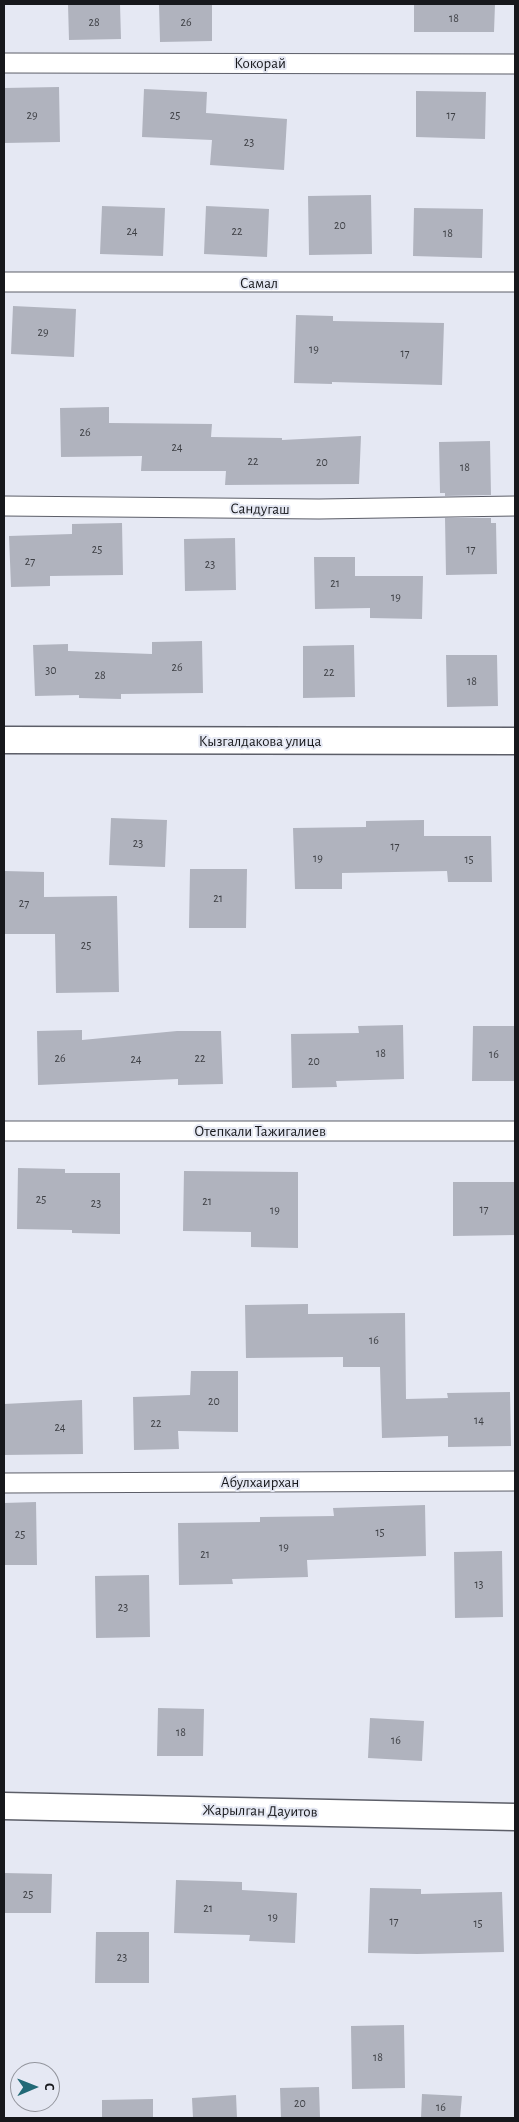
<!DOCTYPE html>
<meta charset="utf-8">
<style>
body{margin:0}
#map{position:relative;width:519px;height:2122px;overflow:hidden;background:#e5e8f3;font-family:"Alegreya Sans",sans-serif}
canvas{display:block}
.frame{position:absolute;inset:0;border:5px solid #17181c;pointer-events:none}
.north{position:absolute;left:10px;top:2062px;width:50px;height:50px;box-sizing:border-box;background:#e5e8f3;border:1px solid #93959d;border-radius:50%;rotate:89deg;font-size:14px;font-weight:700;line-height:20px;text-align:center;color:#17181c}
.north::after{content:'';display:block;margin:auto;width:18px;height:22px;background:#216976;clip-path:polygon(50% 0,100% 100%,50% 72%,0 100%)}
</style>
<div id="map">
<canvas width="519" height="2122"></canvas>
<div class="frame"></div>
<div class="north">С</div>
</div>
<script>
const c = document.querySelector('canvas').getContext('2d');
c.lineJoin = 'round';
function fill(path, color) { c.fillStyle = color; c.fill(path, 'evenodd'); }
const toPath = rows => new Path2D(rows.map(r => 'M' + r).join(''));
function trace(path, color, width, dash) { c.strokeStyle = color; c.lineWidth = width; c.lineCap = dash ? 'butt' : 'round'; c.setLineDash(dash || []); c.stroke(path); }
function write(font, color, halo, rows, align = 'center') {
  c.font = font + ' "Alegreya Sans",sans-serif'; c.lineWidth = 4; c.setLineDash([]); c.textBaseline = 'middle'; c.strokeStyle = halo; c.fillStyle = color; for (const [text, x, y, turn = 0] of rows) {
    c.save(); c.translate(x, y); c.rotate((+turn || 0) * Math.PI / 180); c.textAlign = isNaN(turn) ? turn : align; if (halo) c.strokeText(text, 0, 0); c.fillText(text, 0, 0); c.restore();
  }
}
fill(toPath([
 [68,4,120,4,121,39,69,40],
 [159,4,212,4,212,41,160,42],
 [414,4,495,4,494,32,414,32],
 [59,87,60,142,4,143,4,88],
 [144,89,207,92,206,113,287,119,284,170,210,165,212,140,142,137],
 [416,91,486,92,485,139,416,137],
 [371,195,372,254,309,255,308,196],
 [102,206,165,208,163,256,100,254],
 [206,206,269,209,267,257,204,254],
 [414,208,483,209,482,258,413,256],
 [13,306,76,309,74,357,11,354],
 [296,315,333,316,333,321,444,323,442,385,332,382,332,384,294,383],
 [109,407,109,423,212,424,211,437,282,438,282,440,361,436,359,484,225,485,226,471,141,471,142,456,61,457,60,408],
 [490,441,491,495,445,496,445,493,440,493,439,442],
 [445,518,491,518,491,523,496,523,497,574,446,575],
 [122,523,123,575,50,576,50,586,11,587,9,536,72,534,72,524],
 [235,538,236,590,185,591,184,539],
 [314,557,355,557,355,576,423,576,422,619,370,618,370,608,315,609],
 [202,641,203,693,121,694,121,699,79,698,79,695,35,696,33,645,68,644,68,651,152,654,152,642],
 [354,645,355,697,303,698,303,646],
 [446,655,497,655,498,706,447,707],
 [111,818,167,820,165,867,109,865],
 [424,820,424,836,491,836,492,882,448,882,447,871,342,873,342,889,295,889,293,828,366,827,366,821],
 [190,869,247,869,246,928,189,928],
 [4,871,44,872,44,897,117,896,119,992,56,993,55,934,4,934],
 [403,1025,404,1079,336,1081,337,1087,292,1088,291,1034,359,1033,358,1026],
 [473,1026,515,1026,515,1081,472,1081],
 [82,1030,82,1040,177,1031,221,1031,223,1084,178,1085,178,1079,38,1085,37,1031],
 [18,1168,65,1169,65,1173,120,1173,120,1234,72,1233,72,1230,17,1229],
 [184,1171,298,1172,298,1248,251,1247,251,1232,183,1231],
 [453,1182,515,1182,515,1235,453,1236],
 [308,1304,308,1314,405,1313,406,1399,448,1398,447,1393,510,1392,511,1446,448,1447,448,1436,382,1438,380,1367,343,1367,343,1357,246,1358,245,1305],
 [191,1371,238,1371,238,1432,178,1431,179,1449,134,1450,133,1397,190,1395],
 [82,1400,83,1454,4,1455,4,1404],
 [36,1502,37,1565,4,1565,4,1503],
 [425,1505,426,1556,307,1560,308,1577,232,1579,233,1584,179,1585,178,1523,260,1522,260,1517,334,1516,333,1508],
 [502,1551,503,1617,455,1618,454,1552],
 [149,1575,150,1637,96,1638,95,1576],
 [158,1708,204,1709,203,1756,157,1756],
 [370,1718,424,1721,422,1761,368,1758],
 [4,1873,52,1874,51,1913,4,1913],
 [176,1880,242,1882,242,1890,297,1893,295,1943,249,1941,250,1935,174,1933],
 [370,1888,421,1889,421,1894,502,1892,504,1952,417,1954,368,1953],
 [96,1932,149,1932,149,1983,95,1983],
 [404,2025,405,2088,352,2089,351,2026],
 [319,2087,320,2118,281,2118,280,2088],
 [422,2094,462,2096,460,2118,421,2118],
 [236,2095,237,2118,193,2118,192,2098],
 [153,2099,153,2118,102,2118,102,2100]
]), '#b0b3be');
const street = toPath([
 [4,63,515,64],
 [4,282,515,282],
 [4,506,319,509,515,506],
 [4,1131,515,1131],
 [4,1483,515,1481]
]);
const secondary = toPath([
 [4,740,515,741],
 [4,1806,515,1817]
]);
trace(street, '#5c5e68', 21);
trace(secondary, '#5c5e68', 29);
trace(street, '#fff', 19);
trace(secondary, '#fff', 26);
write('12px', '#3d3f44', null, [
 ["18",454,18],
 ["28",94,22],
 ["26",186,22],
 ["29",32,115],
 ["25",175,115],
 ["17",451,115],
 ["23",249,142],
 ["20",340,225],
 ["24",132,231],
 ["22",237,231],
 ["18",448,233],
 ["29",43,332],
 ["19",314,349],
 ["17",405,353],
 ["26",85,432],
 ["24",177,447],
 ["22",253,461],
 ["20",322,462],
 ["18",465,467],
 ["25",97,549],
 ["17",471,549],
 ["27",30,561],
 ["23",210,564],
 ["21",335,583],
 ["19",396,597],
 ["26",177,667],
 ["30",51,670],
 ["22",329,672],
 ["28",100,675],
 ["18",472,681],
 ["23",138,843],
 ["17",395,846],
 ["19",318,858],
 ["15",469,859],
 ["21",218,898],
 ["27",24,903],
 ["25",86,945],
 ["18",381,1053],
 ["16",494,1054],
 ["26",60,1058],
 ["22",200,1058],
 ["24",136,1059],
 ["20",314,1061],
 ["25",41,1199],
 ["21",207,1201],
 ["23",96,1203],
 ["17",484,1209],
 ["19",275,1210],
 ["16",374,1340],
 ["20",214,1401],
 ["14",479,1420],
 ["22",156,1423],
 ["24",60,1427],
 ["15",380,1532],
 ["25",20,1534],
 ["19",284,1547],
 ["21",205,1554],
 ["13",479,1584],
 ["23",123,1607],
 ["18",181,1732],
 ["16",396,1740],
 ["25",28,1894],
 ["21",208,1908],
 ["19",273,1917],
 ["17",394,1921],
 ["15",478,1923],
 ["23",122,1957],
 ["18",378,2057],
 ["20",300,2103],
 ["16",441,2107]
]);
write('15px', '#17181c', '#e5e8f3', [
 ["Кокорай",260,63],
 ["Самал",259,283],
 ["Сандугаш",260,509,1],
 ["Кызгалдакова улица",260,741],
 ["Отепкали Тажигалиев",260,1131],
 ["Абулхаирхан",260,1482],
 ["Жарылган Дауитов",260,1811,1]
]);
</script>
